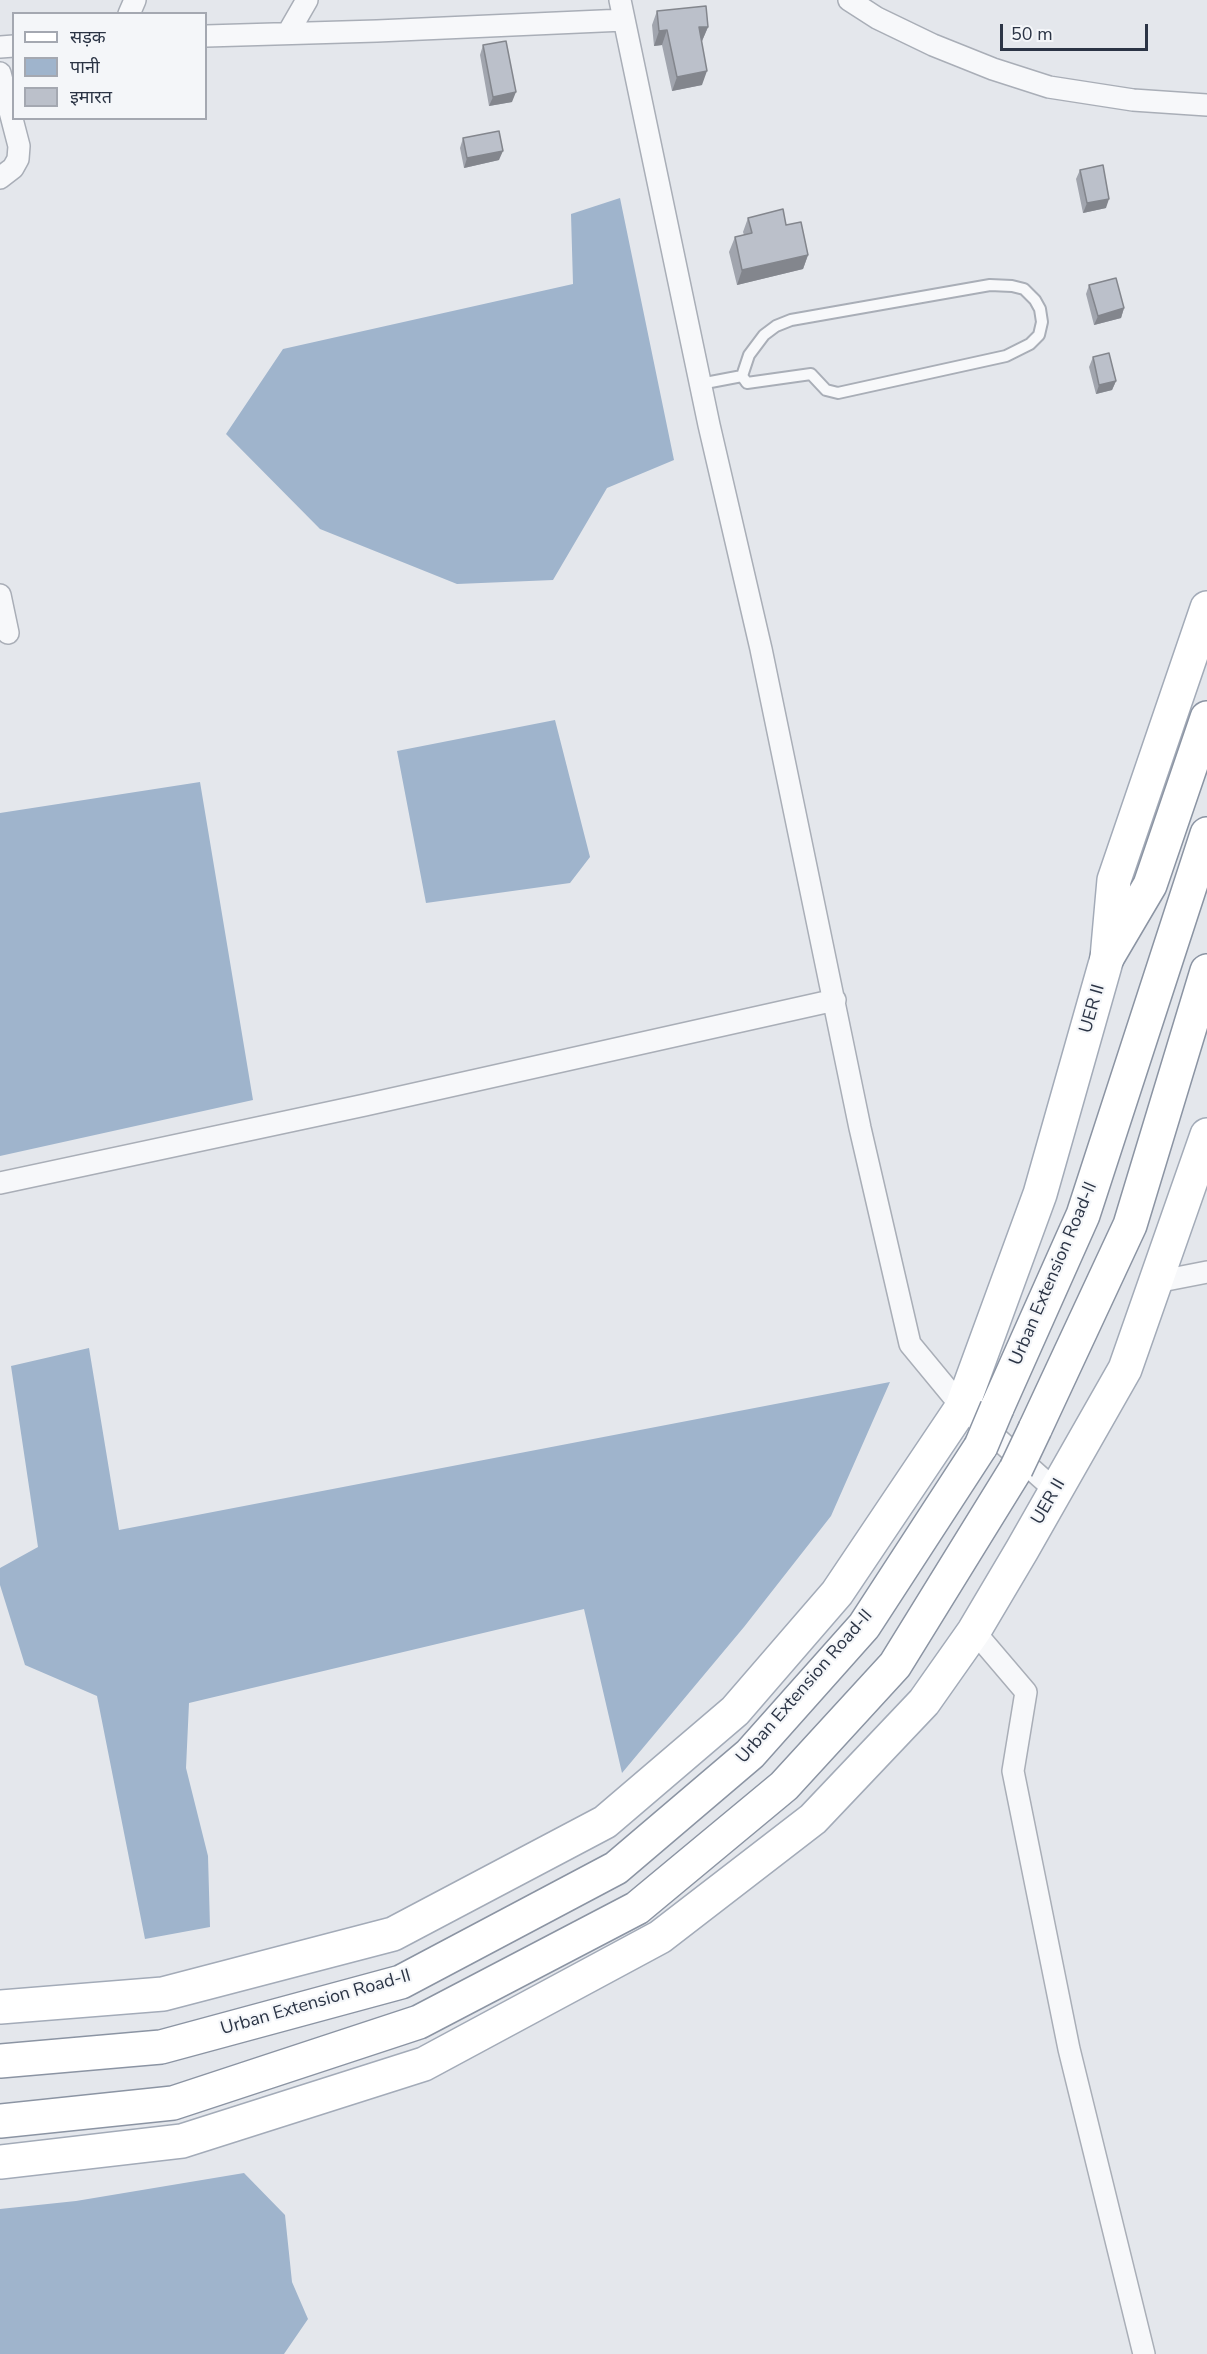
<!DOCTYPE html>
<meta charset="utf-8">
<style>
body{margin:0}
#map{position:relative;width:1207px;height:2354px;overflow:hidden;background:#e4e7ec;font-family:"Nunito Sans","Noto Sans Devanagari",sans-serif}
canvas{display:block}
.legend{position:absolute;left:12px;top:12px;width:195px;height:108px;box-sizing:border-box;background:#f4f6f9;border:2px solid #a4a8b1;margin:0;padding:8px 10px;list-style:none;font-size:18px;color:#2b3445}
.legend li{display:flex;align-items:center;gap:12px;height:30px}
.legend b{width:30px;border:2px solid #a4a8b1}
.scale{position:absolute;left:1000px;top:24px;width:148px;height:27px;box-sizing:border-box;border:3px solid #2b3445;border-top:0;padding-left:8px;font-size:18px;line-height:21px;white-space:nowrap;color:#2b3445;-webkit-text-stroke:4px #f4f6f9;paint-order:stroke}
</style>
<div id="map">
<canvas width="1207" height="2354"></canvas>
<ul class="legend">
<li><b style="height:8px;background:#fff"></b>सड़क</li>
<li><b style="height:16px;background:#9fb4cc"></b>पानी</li>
<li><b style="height:16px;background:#bbc0ca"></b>इमारत</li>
</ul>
<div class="scale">50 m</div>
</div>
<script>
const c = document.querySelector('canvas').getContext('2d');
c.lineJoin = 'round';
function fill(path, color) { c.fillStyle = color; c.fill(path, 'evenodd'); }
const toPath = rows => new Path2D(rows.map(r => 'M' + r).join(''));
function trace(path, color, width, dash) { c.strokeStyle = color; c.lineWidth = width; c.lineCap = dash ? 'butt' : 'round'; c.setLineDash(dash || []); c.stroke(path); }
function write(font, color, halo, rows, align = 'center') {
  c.font = font + ' "Nunito Sans",sans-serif'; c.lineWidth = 4.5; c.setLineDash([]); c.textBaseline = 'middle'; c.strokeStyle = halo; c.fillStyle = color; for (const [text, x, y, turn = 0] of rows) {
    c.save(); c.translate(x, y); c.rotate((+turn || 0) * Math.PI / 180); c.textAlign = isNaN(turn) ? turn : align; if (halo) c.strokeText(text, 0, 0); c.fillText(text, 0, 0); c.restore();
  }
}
fill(toPath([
 [620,198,674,460,607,488,553,580,457,584,320,529,226,434,283,349,573,284,571,214],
 [555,720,590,857,570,883,426,903,397,751],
 [200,782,253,1100,0,1156,0,813],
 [89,1348,119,1530,890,1382,831,1516,744,1627,622,1773,584,1609,189,1703,186,1768,208,1856,210,1927,145,1939,97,1696,25,1665,0,1585,0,1568,38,1547,11,1366],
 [244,2173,285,2215,292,2282,308,2319,284,2354,0,2354,0,2209,76,2201]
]), '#9fb4cc');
const service = toPath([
 [700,384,742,376,749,355,764,335,776,326,791,320,990,285,1012,286,1024,289,1035,300,1040,309,1042,322,1039,335,1030,344,1006,356,838,393,826,390,811,374,747,383,742,376]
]);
const minor = toPath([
 [620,0,709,425,761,649,860,1128,910,1344,962,1407,1056,1491],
 [849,0,877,18,933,45,993,69,1049,87,1133,100,1207,105],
 [129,14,135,0],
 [288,33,307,0],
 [206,36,377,31,624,20],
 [0,47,14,46],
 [0,73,19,146,18,159,13,168,0,178],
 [0,595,8,633],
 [0,1183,365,1105,835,1000],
 [1156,1282,1207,1272],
 [974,1631,1026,1692,1013,1771,1069,2049,1144,2354]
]);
const primary = toPath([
 [0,2007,163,1994,393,1934,605,1822,735,1711,837,1593,962,1407,1040,1194,1107,958,1114,880,1207,608],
 [0,2162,182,2141,424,2064,660,1937,813,1819,924,1702,974,1631,1022,1550,1125,1369,1207,1135]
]);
const trunk = toPath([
 [1107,958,1150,885,1207,718],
 [997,1408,1083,1215,1207,834],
 [1035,1429,1130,1225,1207,971],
 [0,2061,161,2047,401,1982,616,1868,750,1754,864,1626,981,1446],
 [0,2121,173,2103,419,2022,637,1908,784,1786,895,1665,1016,1469]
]);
trace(service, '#a9aeb7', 14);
trace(minor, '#a9aeb7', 24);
trace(primary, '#a3abb8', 36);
trace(trunk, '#8b94a3', 36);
trace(service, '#f7f8fa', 10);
trace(minor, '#f7f8fa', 21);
trace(primary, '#fff', 33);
trace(trunk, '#fff', 33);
const trunkBridge = toPath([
 [981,1446,997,1408],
 [1016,1469,1035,1429]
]);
trace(trunkBridge, '#8b94a3', 36, []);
trace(trunkBridge, '#fff', 33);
fill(toPath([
 [657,11,708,27,702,41,701,41,702,85,672,91,662,45,654,46,652,25],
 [483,45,512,102,489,106,480,55],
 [463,138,499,160,464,168,460,148],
 [1080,170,1106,208,1083,213,1076,179],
 [748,218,786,225,808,255,803,269,737,285,729,252,735,237,744,235,743,232],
 [1089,285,1124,308,1121,318,1094,325,1086,294],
 [1093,357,1116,381,1112,390,1096,394,1089,367]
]), '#a1a5ae');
fill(toPath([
 [699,27,708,27,702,41,693,42],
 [667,30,662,45,654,46,659,31],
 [707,71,702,85,672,91,677,77],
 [516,92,512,102,489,106,493,97],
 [503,151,499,160,464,168,467,158],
 [1109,199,1106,208,1083,213,1087,203],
 [808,255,803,269,737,285,742,270],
 [1124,308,1121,318,1094,325,1098,316],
 [1116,381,1112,390,1096,394,1099,385]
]), '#83868d');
const building = toPath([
 [706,6,708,27,699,27,707,71,677,77,667,30,659,31,657,11,706,6],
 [506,41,516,92,493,97,483,45,506,41],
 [499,131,503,151,467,158,463,138,499,131],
 [1103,165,1109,199,1087,203,1080,170,1103,165],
 [783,209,786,225,801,222,808,255,742,270,735,237,752,233,748,218,783,209],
 [1116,278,1124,308,1098,316,1089,285,1116,278],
 [1109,353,1116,381,1099,385,1093,357,1109,353]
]);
fill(building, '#bbc0ca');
trace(building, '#83868d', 1.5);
write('18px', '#2b3445', '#f4f6f9', [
 ["UER II",1093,1009,-74],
 ["Urban Extension Road-II",1054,1274,-67],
 ["UER II",1049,1502,-60],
 ["Urban Extension Road-II",805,1687,-49],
 ["Urban Extension Road-II",316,2003,-16]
]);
</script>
